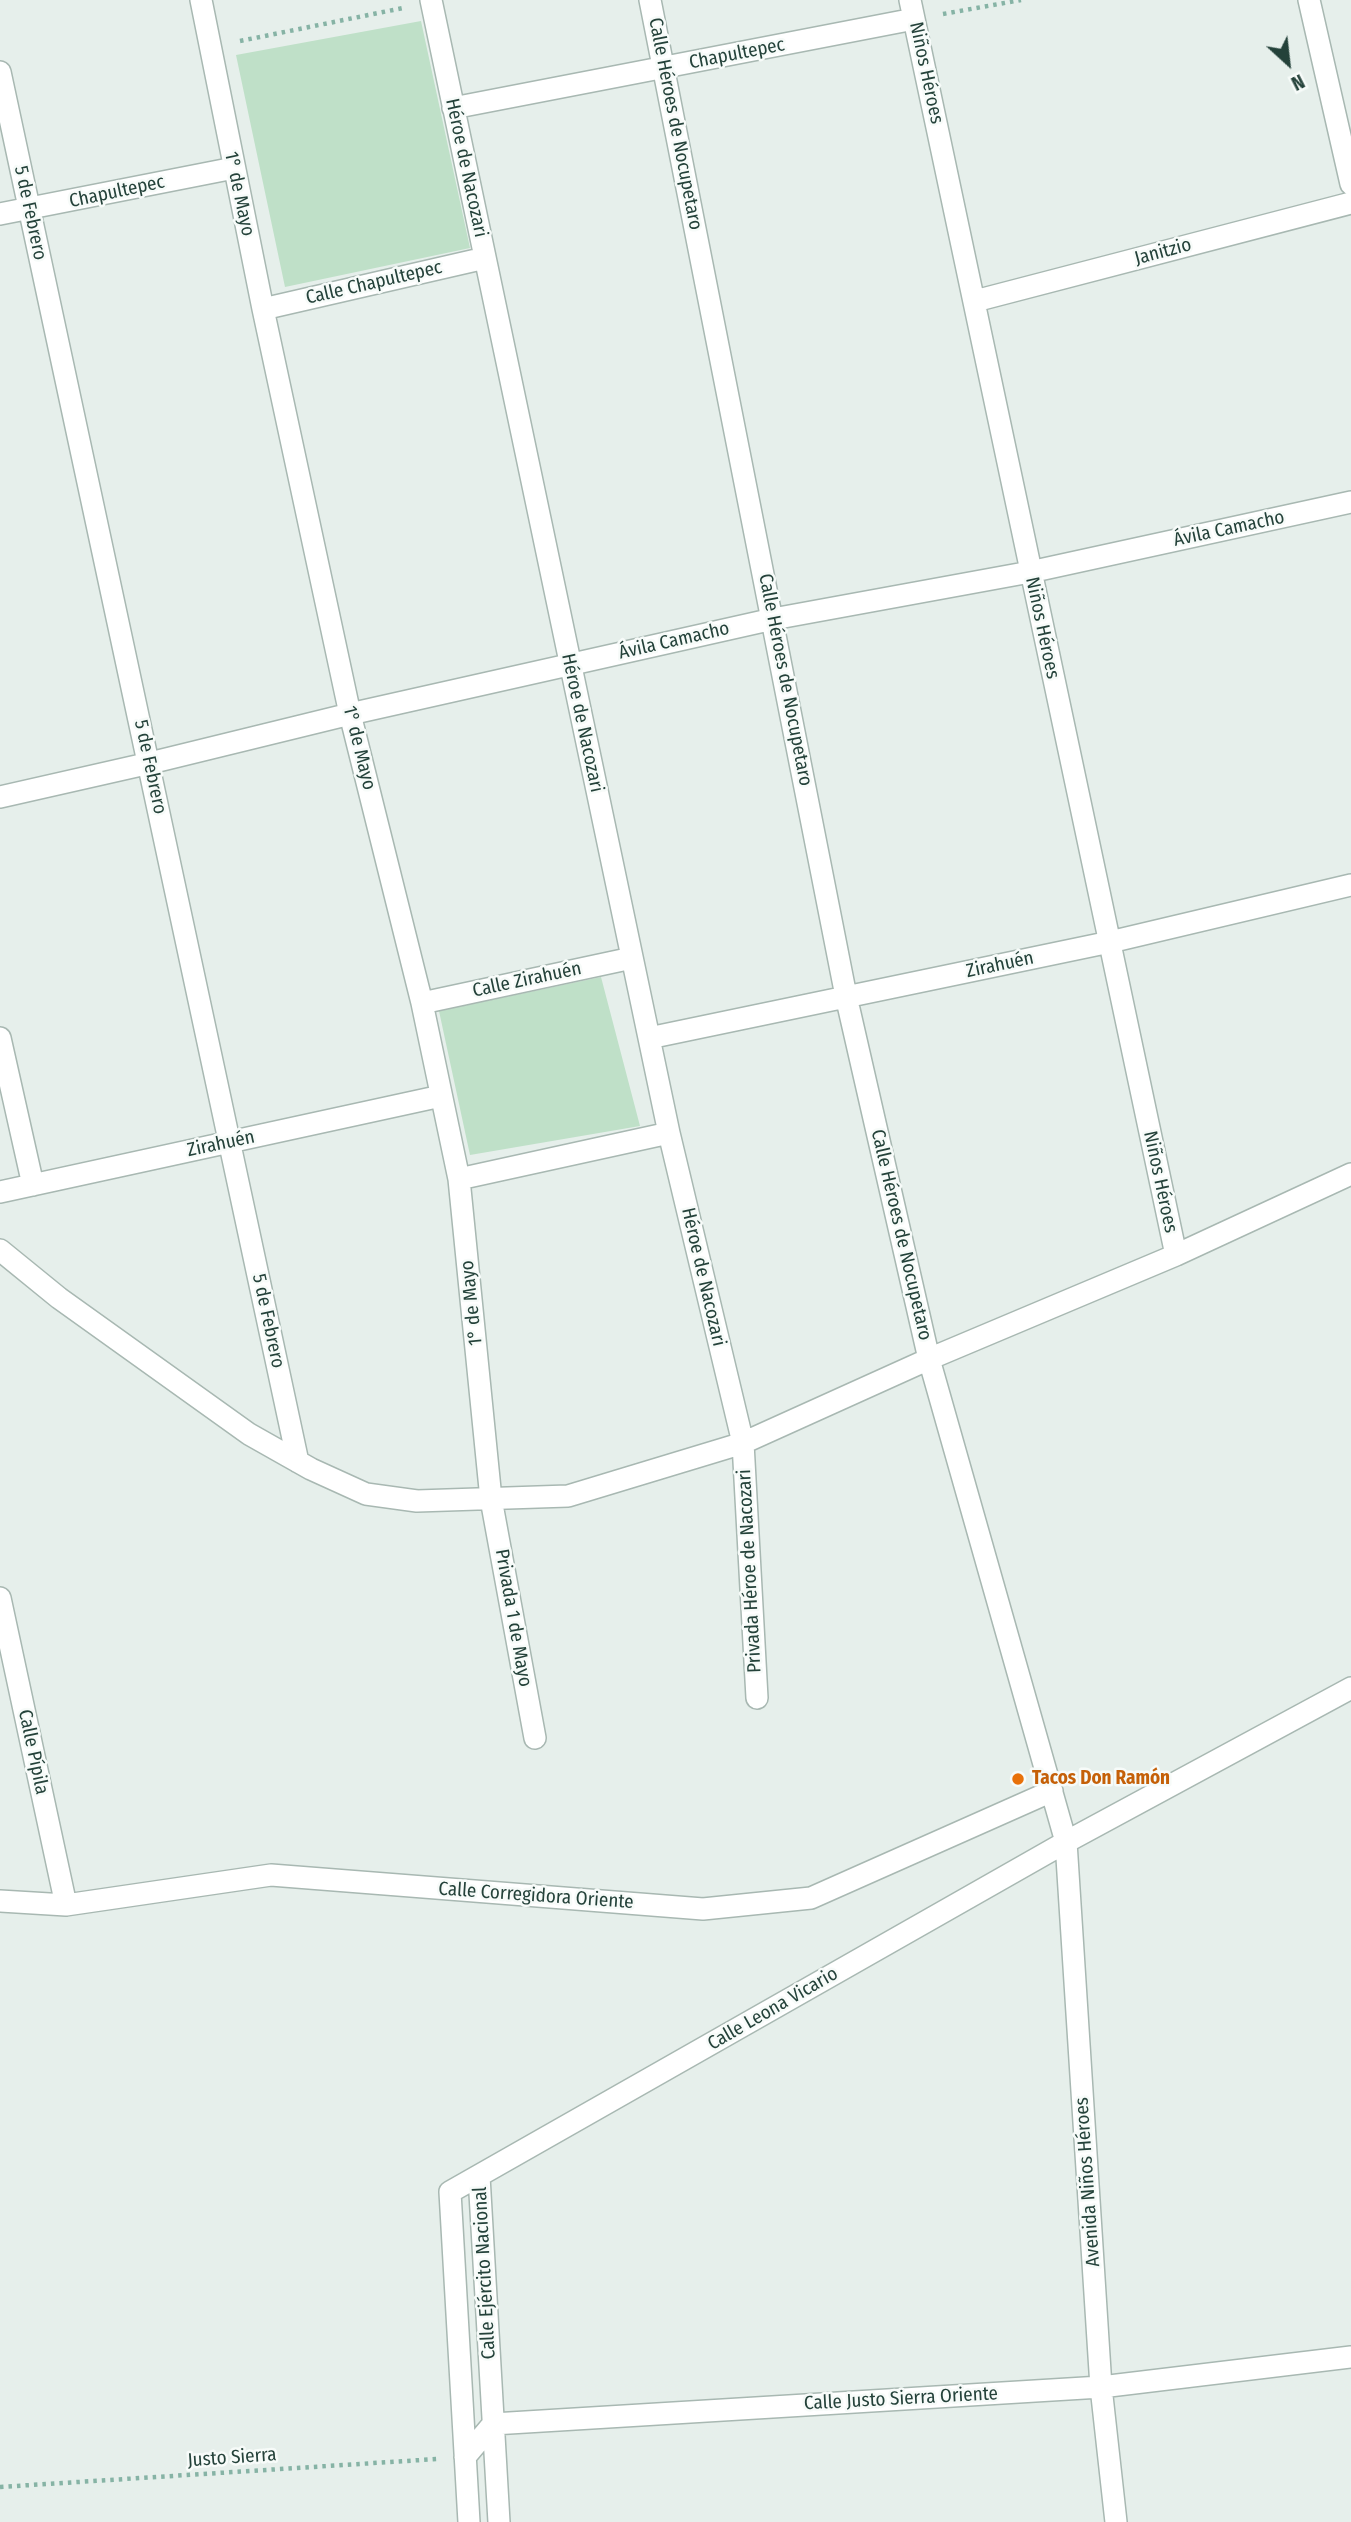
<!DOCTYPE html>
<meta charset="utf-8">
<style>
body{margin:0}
#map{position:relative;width:1351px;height:2522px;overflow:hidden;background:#e6efeb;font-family:"Fira Sans Condensed",sans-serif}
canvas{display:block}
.north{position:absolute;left:1253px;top:28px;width:70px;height:70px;-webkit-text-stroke:5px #f7fbf9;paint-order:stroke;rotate:153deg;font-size:19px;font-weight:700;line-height:28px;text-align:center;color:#24423a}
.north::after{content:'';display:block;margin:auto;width:24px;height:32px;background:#24423a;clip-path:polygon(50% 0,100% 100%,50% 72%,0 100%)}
</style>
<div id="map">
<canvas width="1351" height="2522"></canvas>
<div class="north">N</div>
</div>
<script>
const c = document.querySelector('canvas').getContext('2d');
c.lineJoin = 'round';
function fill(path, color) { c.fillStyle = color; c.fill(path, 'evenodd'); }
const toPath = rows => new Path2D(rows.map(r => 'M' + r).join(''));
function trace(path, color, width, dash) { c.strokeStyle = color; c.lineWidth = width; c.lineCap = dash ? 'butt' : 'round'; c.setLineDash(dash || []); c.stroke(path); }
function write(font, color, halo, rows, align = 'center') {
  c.font = font + ' "Fira Sans Condensed",sans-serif'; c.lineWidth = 5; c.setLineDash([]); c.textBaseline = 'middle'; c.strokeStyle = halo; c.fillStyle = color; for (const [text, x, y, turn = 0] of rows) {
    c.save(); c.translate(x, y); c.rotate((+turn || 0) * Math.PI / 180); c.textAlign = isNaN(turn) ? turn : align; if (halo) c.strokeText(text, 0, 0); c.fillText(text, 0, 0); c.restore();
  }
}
fill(toPath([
 [421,21,470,248,285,287,236,55],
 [601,977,640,1126,470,1155,439,1011]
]), '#bfe0c8');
const minor = toPath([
 [201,0,263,309,350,714,422,1003,459,1179,491,1499,535,1738],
 [431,0,669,1133,743,1443,757,1698],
 [650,0,846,996,929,1359,1066,1842,1101,2387,1116,2522],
 [910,0,1176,1255],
 [1309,0,1351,184],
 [0,72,298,1462],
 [453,108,914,19],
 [0,214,234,168],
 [975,301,1351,203],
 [263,309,485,258],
 [0,797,150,763,350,714,773,619,1030,572,1351,502],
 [422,1003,632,958],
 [0,1038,33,1185],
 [649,1038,1110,942,1351,885],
 [459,1179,669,1133],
 [0,1192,441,1096],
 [0,1250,59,1298,249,1434,311,1469,366,1494,417,1501,568,1496,743,1443,929,1359,1176,1255,1351,1174],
 [0,1598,66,1905],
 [0,1901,66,1905,271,1875,703,1909,811,1898,1052,1791],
 [479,2176,499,2522],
 [465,2457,493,2424,1101,2387,1351,2357],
 [469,2522,450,2192,1066,1842,1351,1688]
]);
trace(minor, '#a8b8b2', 24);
trace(toPath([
 [943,14,1021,0],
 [240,41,403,8],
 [0,2487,437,2459]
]), '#86b3a5', 4.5, [3.5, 5]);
trace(minor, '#fff', 21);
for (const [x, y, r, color] of [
 [1018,1779,7,"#e8710a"]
]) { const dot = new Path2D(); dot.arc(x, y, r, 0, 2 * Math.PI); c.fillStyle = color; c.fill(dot); trace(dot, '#f7fbf9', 2.5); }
write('19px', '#24423a', '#f7fbf9', [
 ["Chapultepec",737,54,-11],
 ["Niños Héroes",926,73,78],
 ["Calle Héroes de Nocupetaro",675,124,79],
 ["Héroe de Nacozari",466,168,78],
 ["Chapultepec",117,192,-12],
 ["1° de Mayo",239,194,78],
 ["5 de Febrero",30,213,78],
 ["Janitzio",1163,252,-15],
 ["Calle Chapultepec",374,283,-13],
 ["Ávila Camacho",1229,529,-12],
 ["Niños Héroes",1042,628,78],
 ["Ávila Camacho",674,641,-13],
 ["Calle Héroes de Nocupetaro",785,680,79],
 ["Héroe de Nacozari",582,723,78],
 ["1° de Mayo",359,748,76],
 ["5 de Febrero",150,767,78],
 ["Zirahuén",1000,965,-12],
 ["Calle Zirahuén",527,980,-12],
 ["Zirahuén",221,1144,-12],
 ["Niños Héroes",1160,1182,78],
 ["Calle Héroes de Nocupetaro",901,1235,77],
 ["Héroe de Nacozari",703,1277,77],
 ["1° de Mayo",472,1303,-96],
 ["5 de Febrero",268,1321,78],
 ["Privada Héroe de Nacozari",750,1571,-93],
 ["Privada 1 de Mayo",513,1618,80],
 ["Calle Pípila",33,1752,78],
 ["Calle Corregidora Oriente",536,1896,4],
 ["Calle Leona Vicario",773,2009,-30],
 ["Avenida Niños Héroes",1088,2182,-94],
 ["Calle Ejército Nacional",485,2273,-93],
 ["Calle Justo Sierra Oriente",901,2399,-3],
 ["Justo Sierra",232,2458,-4]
]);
write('bold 19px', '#c56008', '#f7fbf9', [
 ["Tacos Don Ramón",1032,1779]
], 'left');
</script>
